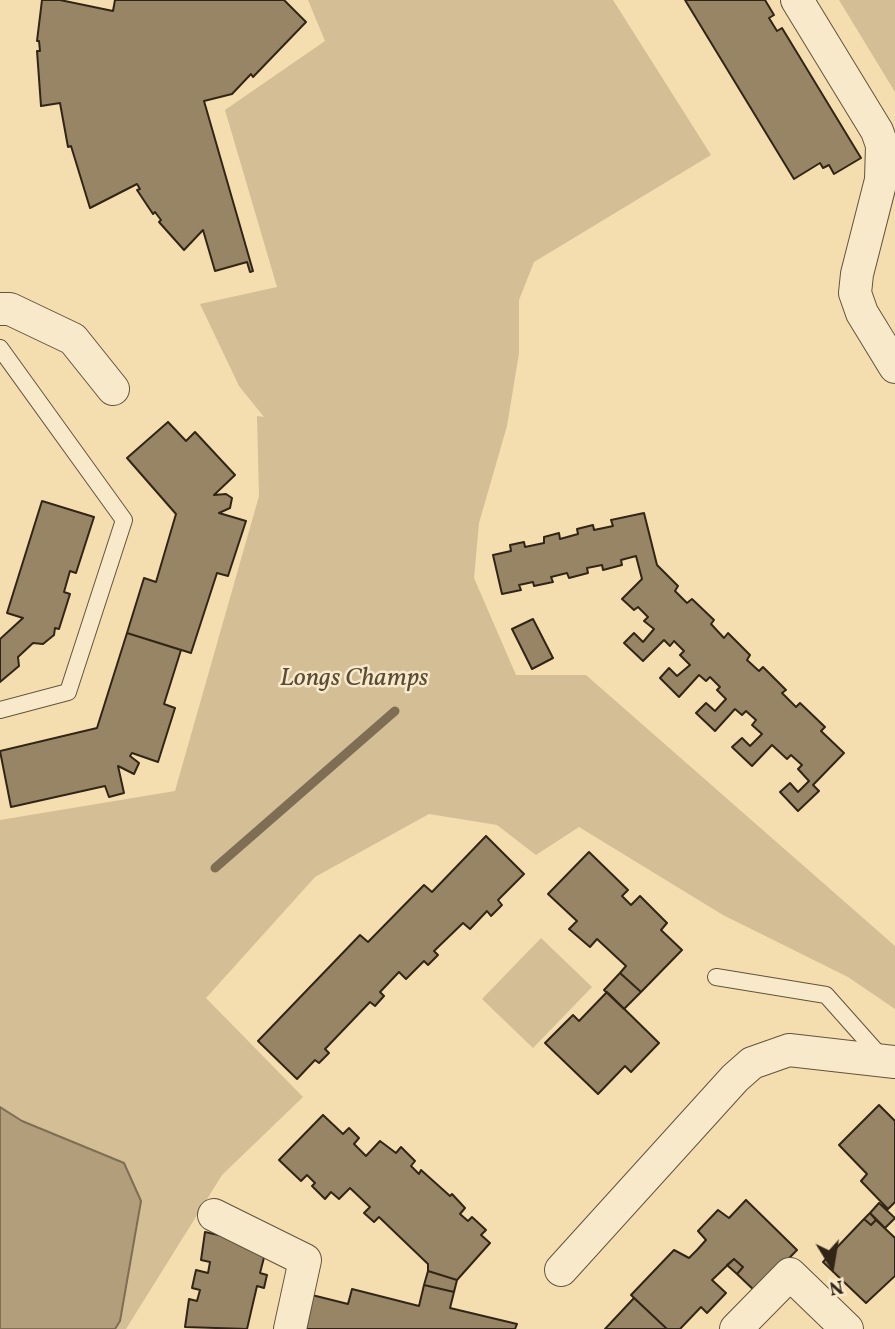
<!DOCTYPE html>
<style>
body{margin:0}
#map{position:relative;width:895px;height:1329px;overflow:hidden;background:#f4ddaf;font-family:Vollkorn,serif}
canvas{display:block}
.north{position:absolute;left:797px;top:1231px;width:70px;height:70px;-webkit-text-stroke:5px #f8e9cb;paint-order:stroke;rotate:169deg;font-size:19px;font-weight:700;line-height:28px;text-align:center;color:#322516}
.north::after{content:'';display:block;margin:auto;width:24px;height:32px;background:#322516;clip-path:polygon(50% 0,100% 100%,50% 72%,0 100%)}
</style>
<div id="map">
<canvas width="895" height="1329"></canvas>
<div class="north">N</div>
</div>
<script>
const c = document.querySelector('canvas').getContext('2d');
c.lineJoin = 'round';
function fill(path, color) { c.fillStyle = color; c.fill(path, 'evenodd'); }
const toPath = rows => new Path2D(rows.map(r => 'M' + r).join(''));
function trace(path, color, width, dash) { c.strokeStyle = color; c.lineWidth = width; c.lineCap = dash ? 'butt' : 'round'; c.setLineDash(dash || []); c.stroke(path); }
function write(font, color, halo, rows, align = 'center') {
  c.font = font + ' Vollkorn,serif'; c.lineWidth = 5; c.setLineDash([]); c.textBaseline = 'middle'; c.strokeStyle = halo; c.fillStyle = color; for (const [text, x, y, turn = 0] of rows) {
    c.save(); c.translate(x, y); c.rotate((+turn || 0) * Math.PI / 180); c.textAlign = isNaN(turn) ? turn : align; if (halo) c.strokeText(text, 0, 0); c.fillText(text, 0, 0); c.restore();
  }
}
fill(toPath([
 [308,0,613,0,711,155,534,262,519,300,519,353,507,426,479,523,474,578,516,675,586,675,895,946,895,1009,848,977,723,915,579,827,536,855,497,825,429,814,315,877,206,998,303,1097,222,1175,126,1329,0,1329,0,820,175,791,259,496,257,416,264,417,239,386,200,304,277,287,225,110,325,41],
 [839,0,895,0,895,92],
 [541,938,592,987,533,1048,482,999]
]), '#d3be95');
const water = toPath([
 [0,1107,22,1121,124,1163,141,1201,120,1321,115,1329,0,1329,0,1107]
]);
fill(water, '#b29e7b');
trace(water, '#7f6e53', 2);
trace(toPath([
 [215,868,395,711]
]), '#7f6e53', 9);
const building = toPath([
 [42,0,60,0,113,11,115,0,284,0,306,22,253,77,251,74,232,94,204,101,253,271,250,272,247,262,215,271,203,230,184,250,159,222,161,220,155,212,153,214,137,190,140,189,137,184,90,208,71,146,68,147,60,103,41,106,37,51,40,51,39,41,37,41,42,0],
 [685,0,765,0,774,15,769,18,777,31,782,28,861,158,834,174,829,165,823,168,820,163,794,179,685,0],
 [168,422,186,441,195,432,235,475,214,495,226,494,232,498,230,508,219,513,246,521,228,576,217,573,191,653,127,633,144,578,156,582,176,514,127,458,168,422],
 [42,501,94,517,76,573,70,571,64,592,70,594,59,629,55,628,54,635,43,644,33,643,18,657,19,666,0,682,0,639,23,618,7,613,42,501],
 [644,513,657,565,678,586,675,591,687,603,692,599,714,620,711,624,724,638,728,633,750,655,747,660,759,671,763,667,786,690,782,693,796,707,800,703,825,727,821,731,844,753,813,785,819,791,798,811,780,792,790,783,798,792,809,781,798,769,802,765,791,755,787,759,772,745,752,766,732,747,742,738,750,746,762,734,752,725,756,720,746,711,742,715,735,709,715,731,696,713,706,703,715,711,726,699,717,690,720,687,710,677,706,681,699,675,679,697,660,678,669,668,677,676,690,665,680,655,684,651,674,641,670,646,664,640,643,661,624,643,634,633,643,642,654,629,644,621,648,617,638,607,634,610,622,599,642,579,636,556,621,560,622,565,603,570,602,565,587,568,588,573,569,578,567,573,551,577,553,582,534,586,533,582,519,585,521,590,502,594,493,555,511,551,510,545,524,542,525,547,544,543,544,537,559,533,560,539,578,534,577,529,593,525,594,530,613,526,611,520,644,513],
 [533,619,553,658,532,669,512,629,533,619],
 [127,633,181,650,164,704,175,708,158,762,132,753,130,756,139,763,134,774,118,766,124,793,109,797,105,786,11,807,0,751,97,728,127,633],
 [486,836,524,874,498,900,502,905,491,916,487,911,470,929,463,923,434,951,438,955,428,965,424,961,406,979,399,972,380,992,384,996,375,1006,370,1002,325,1049,329,1053,319,1063,315,1060,297,1079,258,1041,360,935,368,942,424,885,432,892,486,836],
 [589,852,628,890,622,896,631,905,640,896,667,923,661,930,682,950,641,992,620,973,626,966,597,939,590,947,569,929,577,921,548,894,589,852],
 [620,973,641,992,624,1009,604,990,620,973],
 [607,992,659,1043,631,1072,625,1066,598,1094,545,1043,573,1015,579,1021,607,992],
 [879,1105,895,1121,895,1202,888,1209,861,1181,867,1174,839,1145,879,1105],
 [323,1115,343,1134,349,1128,359,1138,354,1144,366,1156,380,1141,396,1153,401,1147,415,1161,411,1166,419,1174,421,1170,450,1196,452,1194,465,1208,460,1214,468,1221,472,1217,486,1230,481,1235,490,1243,457,1280,428,1271,428,1264,379,1217,374,1222,364,1213,370,1207,350,1188,339,1199,331,1192,325,1199,312,1186,315,1183,307,1175,301,1181,279,1160,323,1115],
 [746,1200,797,1250,756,1292,737,1274,743,1267,734,1259,712,1280,726,1293,707,1313,701,1307,680,1329,667,1329,631,1295,674,1250,689,1258,697,1250,706,1240,698,1231,718,1210,729,1218,746,1200],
 [879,1203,895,1218,885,1228,870,1213,879,1203],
 [870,1213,876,1220,871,1225,864,1219,870,1213],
 [864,1219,871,1225,876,1220,895,1238,895,1276,866,1303,823,1262,864,1219],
 [205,1232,267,1246,260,1273,267,1275,264,1288,257,1286,247,1329,185,1327,189,1299,197,1301,200,1290,192,1288,196,1270,208,1273,210,1262,201,1260,205,1232],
 [734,1259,743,1267,737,1274,727,1265,734,1259],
 [428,1271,457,1280,454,1292,424,1285,428,1271],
 [424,1285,454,1292,450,1308,517,1324,515,1329,304,1329,312,1295,348,1304,352,1289,419,1306,424,1285],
 [634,1298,667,1329,605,1329,634,1298]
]);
fill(building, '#978566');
trace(building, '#322516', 2);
const lane = toPath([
 [0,348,124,520,68,692,0,710],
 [716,977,826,995,882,1058]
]);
const street = toPath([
 [797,0,877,131,882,145,881,180,857,274,855,293,862,313,895,367],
 [0,309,10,309,73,339,113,389],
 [214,1215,305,1260,290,1329],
 [561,1270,735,1078,752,1063,789,1050,895,1062],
 [736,1329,790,1274,847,1329]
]);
trace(lane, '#62533c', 18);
trace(street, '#62533c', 34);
trace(lane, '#f8e9cb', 16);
trace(street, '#f8e9cb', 32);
write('italic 26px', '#5a4b36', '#f8e9cb', [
 ["Longs Champs",354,680]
]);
</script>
